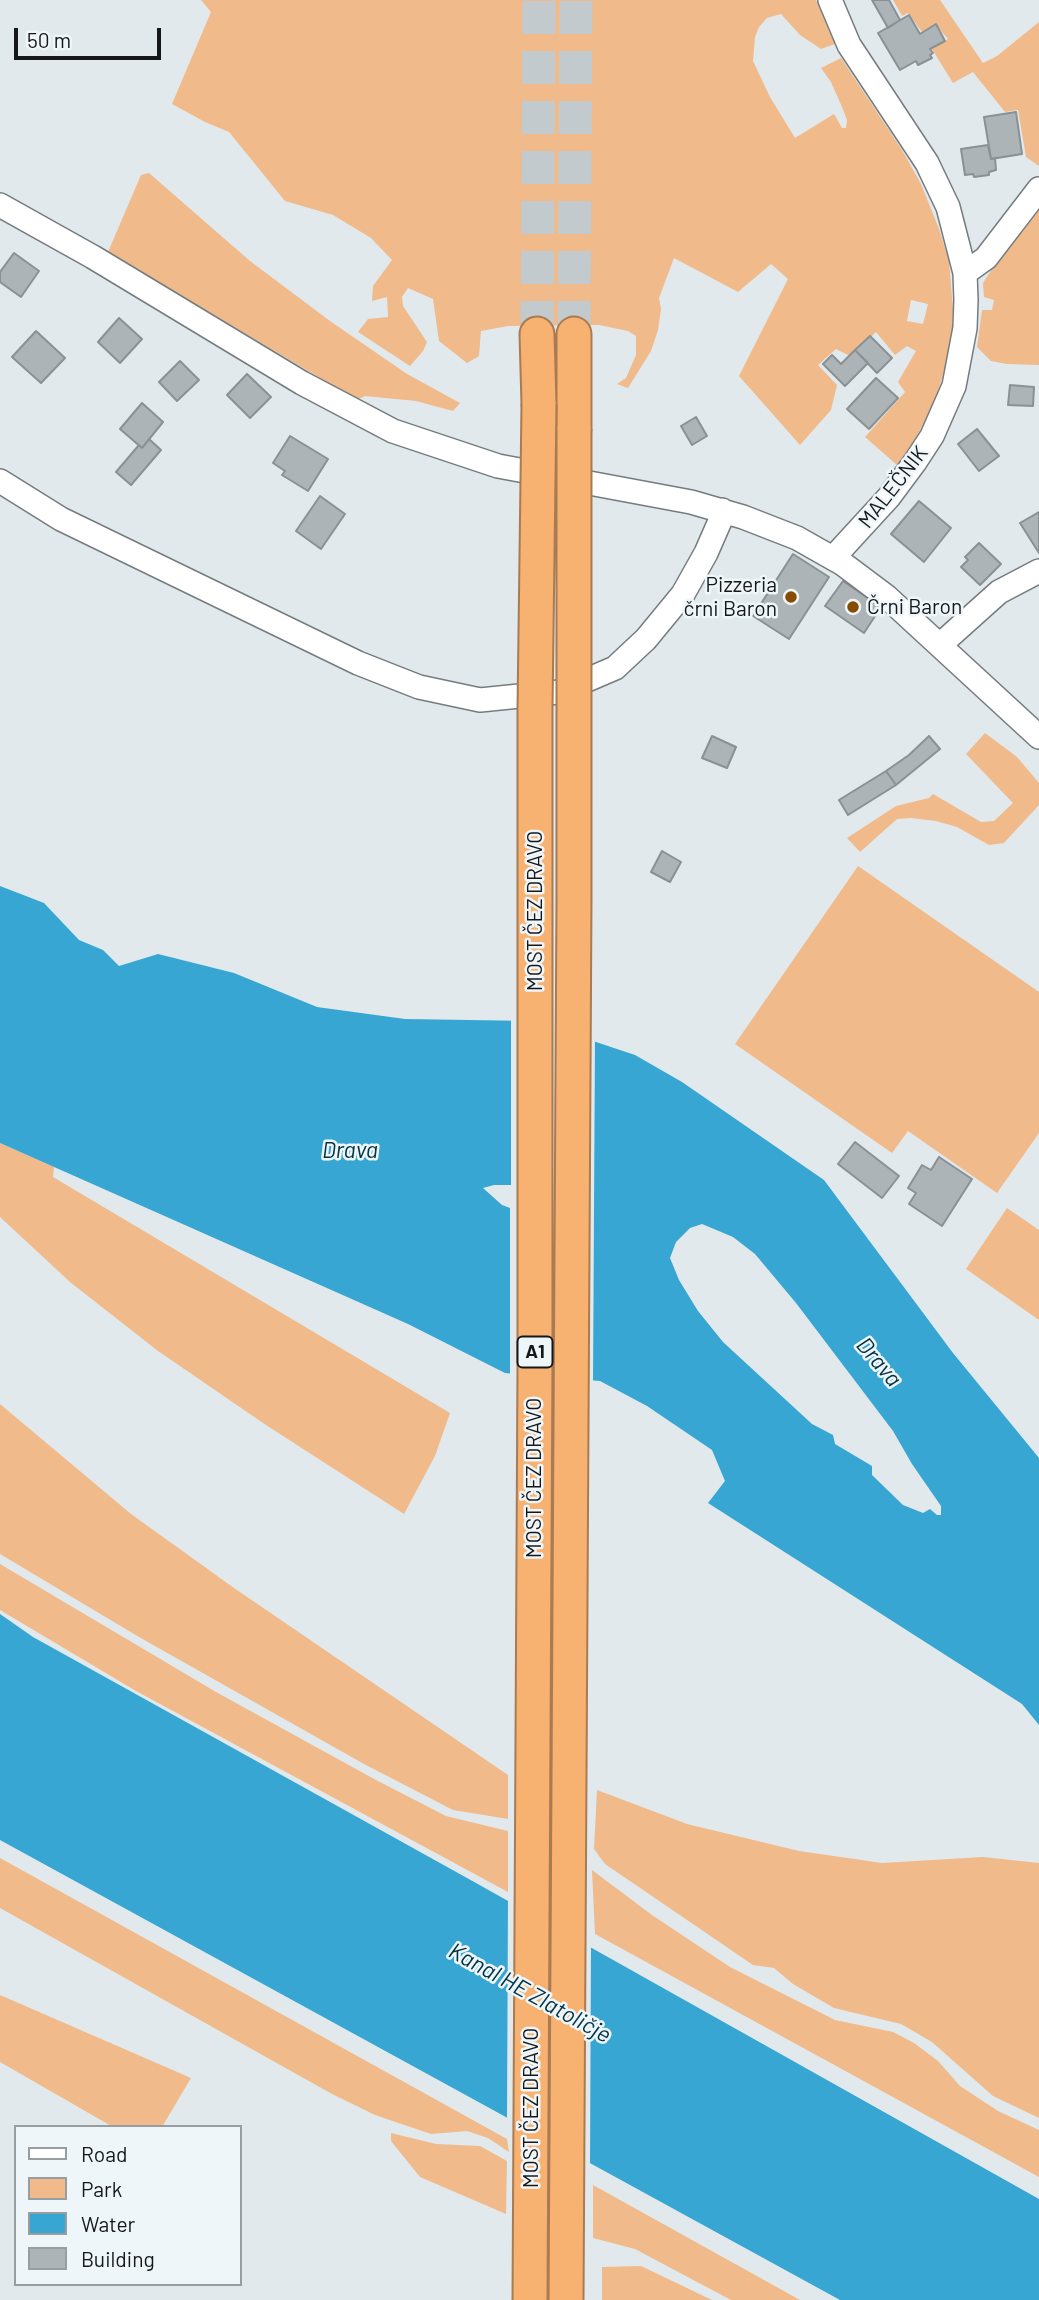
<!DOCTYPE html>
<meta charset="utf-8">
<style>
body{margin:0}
#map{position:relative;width:1039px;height:2300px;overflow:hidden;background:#e1e9ed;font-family:Barlow,sans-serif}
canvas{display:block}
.legend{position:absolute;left:14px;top:2125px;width:228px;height:161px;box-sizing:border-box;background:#eff6fa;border:2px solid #989da0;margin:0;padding:9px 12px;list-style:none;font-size:21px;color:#151719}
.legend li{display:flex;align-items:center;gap:14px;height:35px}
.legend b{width:35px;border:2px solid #989da0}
.scale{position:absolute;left:14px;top:28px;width:147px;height:32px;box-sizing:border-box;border:4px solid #151719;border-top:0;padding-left:9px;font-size:21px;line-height:24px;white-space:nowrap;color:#151719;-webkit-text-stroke:5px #eff6fa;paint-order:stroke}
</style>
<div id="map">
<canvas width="1039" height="2300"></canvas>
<ul class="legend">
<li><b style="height:9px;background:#fff"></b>Road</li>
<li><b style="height:19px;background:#f0ba8a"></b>Park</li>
<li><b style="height:19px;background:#37a6d2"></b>Water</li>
<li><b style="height:19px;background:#adb4b8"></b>Building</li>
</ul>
<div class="scale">50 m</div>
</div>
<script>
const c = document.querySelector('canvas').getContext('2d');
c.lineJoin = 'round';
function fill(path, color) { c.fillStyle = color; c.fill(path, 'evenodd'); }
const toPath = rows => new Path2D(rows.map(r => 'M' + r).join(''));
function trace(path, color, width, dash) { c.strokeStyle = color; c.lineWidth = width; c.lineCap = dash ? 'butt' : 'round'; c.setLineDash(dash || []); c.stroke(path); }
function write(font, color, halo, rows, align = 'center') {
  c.font = font + ' Barlow,sans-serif'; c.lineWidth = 5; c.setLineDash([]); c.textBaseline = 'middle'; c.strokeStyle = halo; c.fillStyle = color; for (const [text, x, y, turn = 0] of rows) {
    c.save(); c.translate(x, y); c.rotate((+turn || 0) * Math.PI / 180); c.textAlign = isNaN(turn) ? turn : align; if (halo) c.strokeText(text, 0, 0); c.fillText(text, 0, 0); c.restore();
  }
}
fill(toPath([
 [201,0,816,0,835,44,821,49,800,35,781,14,767,18,759,27,755,37,753,61,770,97,795,138,834,114,842,128,846,128,847,120,842,107,831,82,821,68,841,58,902,150,921,184,939,229,949,261,953,309,951,347,939,388,925,421,912,444,897,465,865,437,905,392,898,382,916,351,907,346,895,355,876,332,850,356,836,349,818,365,837,385,831,410,800,445,739,376,788,279,771,264,738,292,674,258,659,298,661,309,658,330,651,351,628,388,617,384,626,378,636,355,636,336,628,331,599,325,508,326,481,331,479,356,467,363,439,341,433,299,408,288,402,297,403,306,427,342,423,351,410,366,358,332,368,319,388,317,387,297,372,301,373,286,392,260,371,238,333,215,285,201,229,132,205,122,172,104,211,12],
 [911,300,928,304,923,324,907,321],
 [893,0,940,0,983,63,997,56,1039,22,1039,166,1026,157,1018,110,1005,112,973,72,953,83,932,49,948,39,936,25,922,32,908,13,902,16],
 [149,173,250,261,330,321,407,374,460,403,453,411,416,401,365,396,359,399,347,394,108,252,141,175],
 [1039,198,1039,365,1007,364,991,361,977,347,982,310,992,310,994,300,984,297,983,283,1018,228],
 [985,733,1017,757,1039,783,1039,805,1004,843,989,845,957,827,936,821,911,818,897,819,860,852,847,838,896,806,929,798,933,794,981,822,994,821,1013,803,966,754],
 [858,866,1039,992,1039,1133,997,1193,908,1131,892,1153,735,1044],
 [0,1143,54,1167,53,1177,450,1413,435,1456,404,1514,266,1425,158,1351,70,1282,0,1217],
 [1007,1208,1039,1230,1039,1320,966,1269],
 [0,1404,131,1514,234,1588,508,1775,508,1819,453,1810,364,1764,139,1637,0,1554],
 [0,1564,216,1692,376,1780,446,1816,508,1831,508,1892,136,1691,0,1610],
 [597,1790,687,1824,799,1851,882,1863,983,1857,1039,1863,1039,2118,993,2096,932,2042,901,2024,834,2008,793,1984,774,1968,753,1965,605,1864,594,1849],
 [0,1858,507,2139,509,2152,488,2138,467,2131,431,2134,375,2115,332,2094,0,1908],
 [592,1870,652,1915,730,1967,835,2020,893,2032,914,2043,938,2061,960,2086,998,2111,1039,2130,1039,2177,595,1934],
 [0,1995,191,2078,162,2127,113,2127,0,2062],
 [391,2133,436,2144,480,2146,507,2161,506,2214,420,2177,391,2141],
 [593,2185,800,2300,731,2300,635,2249,593,2238],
 [641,2266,712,2300,602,2300,602,2267]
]), '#f0ba8a');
fill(toPath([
 [0,886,44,903,79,940,103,950,119,966,158,954,234,973,317,1007,405,1019,533,1021,635,1055,682,1082,824,1180,953,1353,1039,1458,1039,1725,1022,1704,708,1503,725,1481,712,1450,647,1406,600,1381,505,1373,408,1324,0,1143],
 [494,1185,526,1185,573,1201,569,1230,502,1205,483,1188],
 [702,1224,733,1237,755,1254,796,1303,893,1431,912,1464,941,1506,941,1515,937,1515,930,1509,923,1513,903,1505,872,1475,872,1466,835,1444,833,1435,812,1424,723,1342,698,1311,679,1280,670,1258,676,1242,690,1228],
 [0,1614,33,1637,476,1883,1039,2199,1039,2300,840,2300,0,1840]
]), '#37a6d2');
fill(toPath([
 [511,1017,534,1018,595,1038,593,1384,510,1376,510,1205,569,1226,571,1204,526,1188,511,1188],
 [508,1896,591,1943,590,2166,507,2120]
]), '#e1e9ed');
const building = toPath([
 [872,0,889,0,900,20,888,28,872,0],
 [909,15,920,34,936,24,945,41,930,49,933,53,930,55,932,58,918,65,916,61,900,70,878,33,909,15],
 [1016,112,1022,154,991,159,984,117,1016,112],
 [988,145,991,159,995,158,996,170,989,172,989,175,974,177,973,174,965,175,961,149,988,145],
 [14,253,39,271,21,297,0,282,0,272,14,253],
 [119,318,142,339,120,363,98,342,119,318],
 [36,331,65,358,41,383,12,357,36,331],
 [870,336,892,358,877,373,855,350,870,336],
 [855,350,868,363,845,386,823,364,832,355,841,364,855,350],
 [180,361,199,380,177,401,159,382,180,361],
 [247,374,271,397,250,418,227,395,247,374],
 [876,378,898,398,869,429,847,409,876,378],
 [1010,385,1034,387,1033,406,1008,405,1010,385],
 [142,403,163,422,142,448,120,429,142,403],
 [696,417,707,436,692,445,681,426,696,417],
 [977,429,999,456,979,471,958,444,977,429],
 [290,436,328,459,308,491,282,475,285,471,273,463,290,436],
 [149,439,161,450,131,485,116,472,139,445,142,448,149,439],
 [320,496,345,514,321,549,296,531,320,496],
 [919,501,951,528,924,562,891,534,919,501],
 [1039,512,1039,553,1020,523,1039,512],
 [979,543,1001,564,980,585,961,567,968,560,965,557,979,543],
 [793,554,829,577,789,639,753,616,793,554],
 [843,581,881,607,864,633,825,606,843,581],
 [712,736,736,747,727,768,702,758,712,736],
 [929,736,940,749,896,785,886,771,909,755,929,736],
 [886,771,896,785,848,815,839,800,886,771],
 [662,851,681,862,670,882,651,872,662,851],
 [855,1142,899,1176,882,1198,838,1164,855,1142],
 [939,1157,972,1179,942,1226,909,1204,916,1193,908,1188,922,1165,931,1170,939,1157]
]);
fill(building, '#adb4b8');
trace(building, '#8a9194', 2);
trace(toPath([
 [537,334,539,0],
 [574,334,576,0]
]), '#c2cacd', 33, [33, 17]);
const minor = toPath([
 [830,0,849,45,927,163,948,207,965,273,966,300,965,328,954,386,932,436,915,462,889,497,833,558],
 [0,205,93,257,302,383,393,431,498,466,691,502,743,517,797,538,843,564,887,597,1039,737],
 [965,273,986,258,1039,189],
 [0,481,61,519,358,663,419,687,480,700,559,692,615,668,646,639,683,594,706,553,720,521,722,510],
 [941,644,999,592,1039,571]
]);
const highway = toPath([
 [537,334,539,404],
 [574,429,574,334]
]);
trace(minor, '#757c7f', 26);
trace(highway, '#a87b52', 37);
trace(minor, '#fff', 23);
trace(highway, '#f7b170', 33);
const highwayBridge = toPath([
 [530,2300,535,1366,535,708,539,404],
 [566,2300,574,899,574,429]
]);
trace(highwayBridge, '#a87b52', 37, []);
trace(highwayBridge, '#f7b170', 33);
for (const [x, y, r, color] of [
 [791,597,7,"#864c01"],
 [853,607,7,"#864c01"]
]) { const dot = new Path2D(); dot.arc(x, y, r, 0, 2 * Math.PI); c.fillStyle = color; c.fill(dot); trace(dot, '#eff6fa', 2.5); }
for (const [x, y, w] of [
 [535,1352,35]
]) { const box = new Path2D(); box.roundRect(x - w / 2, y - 15.5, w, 31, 5); c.fillStyle = '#eff6fa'; c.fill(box); trace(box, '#151719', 2); }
write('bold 19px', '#151719', null, [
 ["A1",535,1352]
]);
write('21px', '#151719', '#eff6fa', [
 ["MALEČNIK",893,487,-52],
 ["MOST ČEZ DRAVO",535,911,-90],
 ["MOST ČEZ DRAVO",534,1478,-90],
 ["MOST ČEZ DRAVO",531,2108,-90]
]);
write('21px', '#151719', '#eff6fa', [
 ["Pizzeria",777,585],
 ["črni Baron",777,609],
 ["Črni Baron",867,607,"left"]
], 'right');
write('italic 23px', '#003345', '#eff6fa', [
 ["Drava",350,1150],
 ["Drava",879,1362,50],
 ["Kanal HE Zlatoličje",530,1993,29]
]);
</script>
